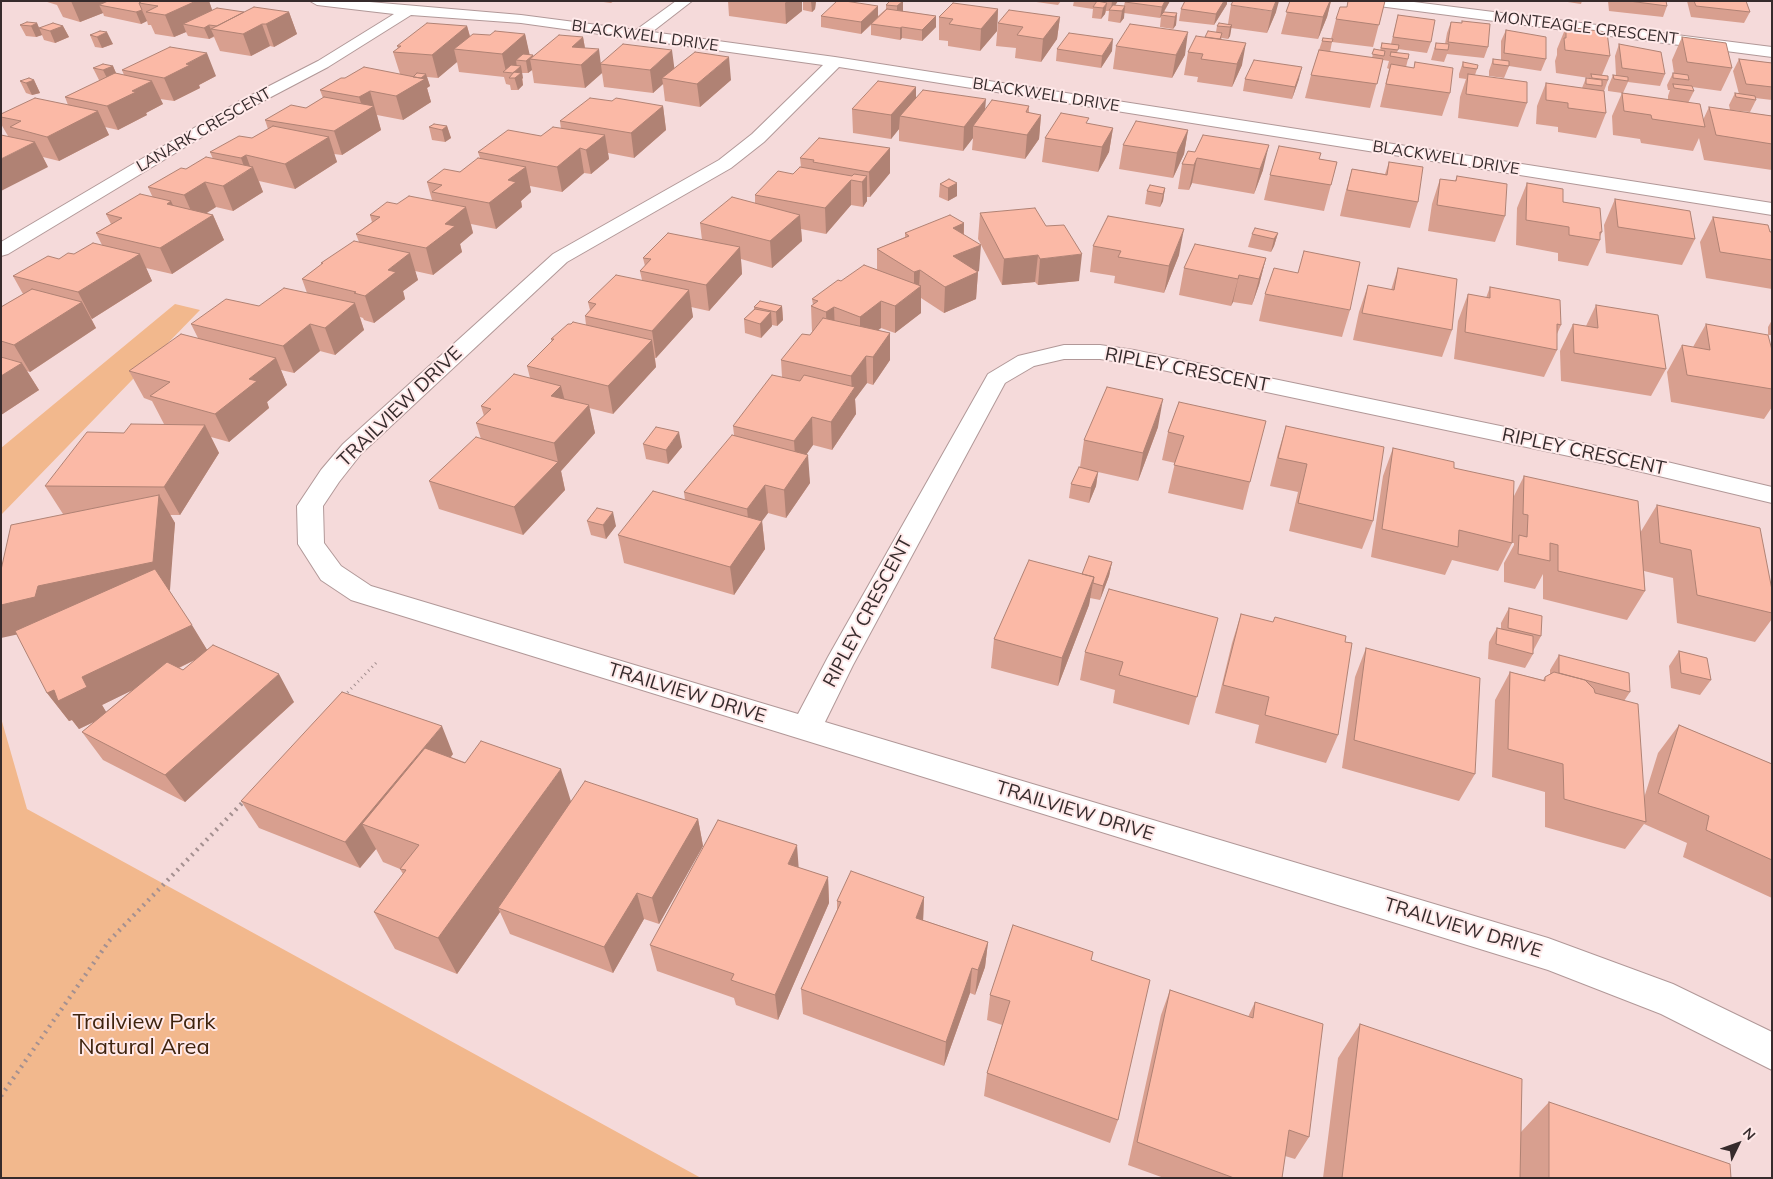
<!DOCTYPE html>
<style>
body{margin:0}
#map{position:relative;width:1773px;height:1179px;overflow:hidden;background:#f5dada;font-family:Mulish,sans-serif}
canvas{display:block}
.frame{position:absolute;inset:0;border:2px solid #362b2c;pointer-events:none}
.north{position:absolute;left:1713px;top:1119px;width:50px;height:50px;-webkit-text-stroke:4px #ffe9e9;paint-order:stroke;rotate:48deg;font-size:14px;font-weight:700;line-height:20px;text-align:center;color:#362b2c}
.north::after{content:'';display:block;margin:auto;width:18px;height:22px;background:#362b2c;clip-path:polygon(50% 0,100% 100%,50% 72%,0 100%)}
</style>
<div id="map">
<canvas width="1773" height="1179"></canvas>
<div class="frame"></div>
<div class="north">N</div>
</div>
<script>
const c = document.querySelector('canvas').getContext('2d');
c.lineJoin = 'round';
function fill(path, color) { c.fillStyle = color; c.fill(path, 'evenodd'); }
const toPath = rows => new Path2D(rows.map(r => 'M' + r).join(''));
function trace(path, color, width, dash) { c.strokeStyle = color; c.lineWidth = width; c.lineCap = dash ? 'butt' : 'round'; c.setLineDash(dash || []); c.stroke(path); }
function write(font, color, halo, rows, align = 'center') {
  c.font = font + ' Mulish,sans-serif'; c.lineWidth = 4; c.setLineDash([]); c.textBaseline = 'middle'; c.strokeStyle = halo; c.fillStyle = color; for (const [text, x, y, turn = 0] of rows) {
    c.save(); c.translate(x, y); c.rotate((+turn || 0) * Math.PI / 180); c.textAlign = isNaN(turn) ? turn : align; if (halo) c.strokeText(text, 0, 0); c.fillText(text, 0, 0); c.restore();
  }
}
fill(toPath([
 [175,304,200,310,1,515,1,448],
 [1,718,27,809,701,1178,1,1178]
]), '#f2b88d');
const street = toPath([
 [310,1,358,1,521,15,636,30,676,1,692,1,652,32,835,57,1772,203,1772,215,839,67,764,142,731,168,567,262,361,454,339,482,323,506,324,543,341,566,371,586,798,714,828,657,988,374,1018,356,1064,345,1100,345,1134,350,1621,451,1772,487,1772,503,1621,467,1134,364,1100,359,1064,359,1034,366,1005,383,853,665,825,722,1548,938,1673,984,1772,1032,1772,1070,1661,1014,1548,970,351,600,321,580,298,544,297,506,321,470,343,444,553,254,719,160,752,134,823,65,521,23,411,15,328,67,250,108,8,254,1,256,1,242,238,102,318,61,394,14,317,5,310,1],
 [1364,1,1406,1,1772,47,1772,57,1371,5,1364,1]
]);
trace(street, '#b19898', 2);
trace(toPath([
 [344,696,377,662]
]), '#a49090', 3, [1, 4]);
trace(toPath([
 [1,1096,109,941,245,800]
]), '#a49090', 4.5, [2, 5]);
fill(street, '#fff');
fill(toPath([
 [44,1,209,1,212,10,244,12,289,12,297,34,274,47,270,46,251,56,220,51,214,37,209,39,188,36,186,32,174,37,155,34,151,25,148,25,147,21,141,24,104,16,103,13,80,22,63,17,57,5],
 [596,1,614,1,611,3],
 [728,1,802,1,802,11,786,24,729,16],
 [803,1,816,1,815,9,812,12,803,10],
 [903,1,903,11,936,16,936,27,922,41,902,38,900,40,871,35,871,25,861,34,821,27,821,16,878,6,878,16,886,9,886,5],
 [1029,1,1061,1,1058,5],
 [1074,1,1118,1,1115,5,1124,6,1125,1,1170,1,1164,12,1177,13,1176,25,1173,29,1160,27,1161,17,1160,18,1124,13,1124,18,1120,23,1108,21,1109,11,1106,11,1105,14,1101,19,1092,18,1093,9,1073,6],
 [1290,1,1331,1,1327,17,1318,39,1281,34],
 [1385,1,1373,47,1332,42,1330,52,1372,58,1374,49,1380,50,1382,43,1391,44,1398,15,1431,42,1427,53,1398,49,1397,53,1408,59,1406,67,1414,68,1415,62,1450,93,1442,116,1380,107,1389,69,1387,68,1389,61,1383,60,1370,108,1305,98,1311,75,1319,50,1322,41,1331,39,1336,19,1347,7],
 [1561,1,1582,1,1581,4],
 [1608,1,1666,1,1667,6,1663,17,1609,11],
 [1687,1,1746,1,1750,12,1744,23,1691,17],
 [1227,4,1214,25,1179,21,1181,9],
 [1231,5,1276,12,1267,33,1231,28,1230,36,1228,39,1222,38,1221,39,1242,65,1232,87,1197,82,1198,77,1184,75,1188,52,1205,37,1216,32,1217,26,1228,24],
 [998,9,997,31,980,51,948,46,948,41,939,40,939,17],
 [1060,17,1057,39,1041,62,1015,58,1016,48,996,46,998,23],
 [1451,22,1488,47,1484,58,1447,54,1444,62,1431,60,1436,43,1445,44,1447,33],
 [37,23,39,28,63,26,69,37,55,43,44,40,42,35,36,37,26,36,20,25],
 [467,26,470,36,525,34,529,55,533,56,583,37,585,48,601,63,674,68,731,80,700,107,665,101,663,84,653,93,604,87,602,73,585,88,534,83,532,70,528,73,522,73,523,85,518,90,511,90,510,85,506,84,504,77,459,72,457,62,438,78,427,77,430,86,427,88,431,102,403,120,377,115,381,130,342,155,334,154,337,162,295,189,259,181,263,192,233,211,216,207,207,213,213,215,224,240,172,274,146,268,152,281,92,319,91,318,96,328,30,372,27,371,39,390,1,415,1,307,23,294,13,276,59,259,102,245,96,233,111,224,106,214,153,198,148,187,186,169,213,159,210,152,252,138,268,129,265,120,306,108,323,98,320,90,345,78,400,74,393,52,398,48,397,46],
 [1566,27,1610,56,1602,75,1608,80,1604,91,1606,113,1596,138,1558,132,1558,127,1536,124,1537,106,1546,83,1582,88,1586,78,1589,79,1589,78,1556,73,1555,61,1557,55,1557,49],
 [1506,30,1546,59,1541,71,1509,66,1504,78,1489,76,1489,71,1493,59,1501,60,1501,41],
 [100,31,113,44,102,48,95,47,90,35],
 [1682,37,1732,68,1721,91,1692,87,1694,91,1688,103,1703,120,1709,107,1772,116,1772,170,1704,160,1699,138,1693,151,1641,143,1640,139,1613,135,1612,116,1622,93,1608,91,1608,87,1613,75,1616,75,1615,56,1619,44,1665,74,1660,86,1628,82,1623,93,1668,100,1668,96,1670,90,1668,90,1667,85,1673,73,1674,73,1672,60],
 [1116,46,1185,55,1172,78,1113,69],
 [1057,49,1112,51,1101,68,1056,61],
 [1739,59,1772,63,1772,100,1755,98,1756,100,1750,112,1730,110,1729,105,1735,93,1739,94,1733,71],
 [1463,62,1477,69,1475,75,1527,103,1518,127,1458,118,1460,97,1466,79,1459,78,1459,74],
 [113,66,116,73,124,75,122,70,216,76,199,85,200,88,174,101,160,99,163,104,146,113,147,115,118,130,105,127,109,135,59,161,43,157,48,167,8,136,1,124,1,114,68,105,65,97,101,80,99,80,93,68],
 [1245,79,1299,79,1292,99,1243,91],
 [34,80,40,93,32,95,26,93,20,81],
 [916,97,985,110,1029,106,1029,113,1041,115,1039,139,1025,159,972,150,973,138,963,151,899,141,899,129,891,139,853,133,852,109],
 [612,101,663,106,666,130,634,158,608,153,609,159,591,174,584,173,562,192,530,186,531,192,521,201,522,207,496,229,471,224,473,233,460,244,462,252,433,275,415,271,418,280,403,291,405,299,374,323,364,320,363,318,360,317,364,330,335,355,320,351,294,373,281,370,287,385,267,402,269,408,229,442,211,437,219,453,180,515,170,515,175,523,169,590,207,650,294,702,185,802,103,760,82,732,94,722,79,729,72,720,69,721,47,693,67,514,63,514,45,486,124,433,167,425,164,424,152,401,144,398,129,371,198,338,191,324,307,293,302,279,322,264,321,263,359,242,356,234,372,222,370,215,397,204,432,200,427,182,460,172,480,158,478,152,541,136,561,129,560,121],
 [195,660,183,670,179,668],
 [132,690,106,712,102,705],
 [447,126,451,138,445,142,432,140,429,127],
 [1113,128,1109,152,1098,172,1042,162,1045,138],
 [1188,130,1184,154,1173,178,1119,169,1123,145],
 [890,148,890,173,870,197,867,197,867,201,863,207,851,205,826,234,801,229,802,241,772,268,741,259,742,274,709,311,691,307,693,317,656,358,655,358,656,367,613,414,589,408,595,433,561,471,565,490,523,535,439,509,429,481,481,439,476,423,484,416,481,406,530,378,527,366,552,342,551,339,571,324,586,325,585,316,590,310,588,302,642,280,640,271,645,266,643,258,702,240,700,223,755,203,755,195,793,174,801,167,800,158],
 [1188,151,1263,170,1254,194,1192,183,1189,190,1178,189,1182,164],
 [1319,159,1337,162,1324,211,1264,200,1270,175],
 [1389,162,1418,202,1410,228,1340,216,1345,194,1352,169,1385,174],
 [1457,176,1505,216,1495,242,1428,231,1432,204,1440,179,1455,181],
 [949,179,957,196,948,201,939,197,940,184],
 [1527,183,1563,202,1602,232,1600,236,1600,240,1588,266,1558,261,1558,253,1516,245,1517,208],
 [1165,188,1163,201,1160,207,1145,204,1147,191],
 [1615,199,1695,239,1682,265,1606,253,1604,225],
 [980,213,1079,281,1038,285,1035,282,1002,285,978,239],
 [1713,217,1772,232,1772,289,1706,278,1700,242],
 [964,223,964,235,979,271,977,272,978,272,976,299,944,313,921,298,921,313,895,333,881,328,878,330,890,333,890,360,873,385,867,383,855,399,856,414,832,450,813,445,806,455,810,483,786,518,768,513,762,521,765,549,734,595,624,563,618,535,685,500,684,492,734,435,733,426,782,377,781,360,810,335,812,332,811,306,813,305,812,299,841,281,877,270,877,249,905,237,905,233],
 [1278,233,1274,246,1271,252,1248,247,1252,234],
 [1093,246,1179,255,1164,293,1114,283,1115,276,1090,272],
 [1266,258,1259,285,1252,305,1233,302,1231,306,1179,295,1184,268],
 [1398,268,1452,330,1442,357,1353,340,1359,312,1368,285,1391,290],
 [1490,287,1561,325,1557,334,1557,350,1544,377,1454,359,1458,321,1468,294,1486,298],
 [1265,294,1350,310,1342,337,1259,321],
 [1596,305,1666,369,1651,396,1561,381,1560,351,1573,324,1586,326],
 [782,306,783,320,777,326,772,325,772,326,761,338,745,333,744,319,754,309,754,307],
 [1772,320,1772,335,1768,335,1768,327],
 [1706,324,1772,350,1772,407,1764,419,1671,402,1667,372,1682,345,1693,347],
 [1179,402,1250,482,1243,510,1168,493,1175,463,1162,460,1168,432],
 [1286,426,1373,521,1362,549,1289,531,1298,492,1270,486,1278,453],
 [1158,427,1138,481,1098,472,1096,486,1089,503,1069,498,1071,484,1080,467,1084,440],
 [643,444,682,447,668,464,646,459],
 [1393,448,1454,468,1513,498,1524,476,1640,533,1657,505,1772,590,1772,619,1755,642,1677,623,1673,578,1644,571,1645,591,1627,620,1543,599,1543,574,1535,589,1504,582,1504,563,1514,545,1514,543,1512,543,1498,571,1452,560,1445,575,1371,557,1383,476],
 [587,521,616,526,606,539,591,535],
 [1112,562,1109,576,1100,600,1090,598,1089,605,1058,686,991,668,994,639,1082,574],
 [1509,608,1541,636,1533,651,1533,654,1525,668,1488,659,1489,642,1497,628,1501,629,1501,623],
 [1241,614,1338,735,1326,763,1255,743,1259,725,1215,713,1232,643],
 [1218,618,1189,725,1113,703,1115,690,1080,680,1085,652],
 [1366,648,1475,774,1459,801,1342,768,1355,677],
 [1679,651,1711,680,1700,695,1671,688,1669,666],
 [1559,655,1630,692,1624,701,1644,798,1658,753,1679,725,1772,764,1772,898,1683,857,1687,843,1644,824,1625,849,1545,827,1545,792,1492,777,1495,700,1510,672,1543,680,1545,677,1550,674,1550,670],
 [453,754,451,757,571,802,698,819,703,846,659,924,644,919,613,973,510,934,500,912,457,974,395,949,374,912,403,874,400,869,383,862,376,849,360,868,259,828,241,801],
 [799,868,828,877,829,903,778,1020,736,1005,734,998,657,971,650,945],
 [924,897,923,920,988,942,985,967,975,995,970,993,944,1066,803,1014,801,989,837,910,837,901],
 [1091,960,1118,1120,1110,1143,984,1096,987,1073,1002,1025,987,1020,990,995],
 [1170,990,1248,1017,1255,1002,1309,1137,1295,1159,1285,1156,1282,1178,1164,1178,1128,1165,1161,1015],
 [1360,1024,1521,1132,1549,1102,1731,1178,1323,1178,1338,1058]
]), '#d89f8f');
fill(toPath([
 [71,1,125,1,99,5,103,13,80,22],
 [196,1,209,1,215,18,183,24,186,32,174,37,165,15],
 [787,1,802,1,802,11,786,24,785,3],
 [811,1,816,1,815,9,812,12],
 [903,1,903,12,897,18,897,6],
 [1112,1,1118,1,1112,10,1111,10],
 [1165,1,1170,1,1160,18,1162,7],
 [1224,1,1227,1,1227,4,1214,25,1216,14],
 [1276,1,1279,1,1276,12,1267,33,1272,11],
 [1330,1,1331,1,1327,17,1318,39,1323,17],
 [1107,3,1105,14,1101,19,1103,8],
 [878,6,878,17,861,34,861,22],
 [1125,6,1124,18,1120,23,1122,11],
 [998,9,997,31,980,51,981,29],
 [142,10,147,21,141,24,136,12],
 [289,12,297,34,274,47,266,24],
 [1177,13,1176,25,1173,29,1175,17],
 [936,16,936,27,922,41,922,30],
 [1060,17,1057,39,1041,62,1043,39],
 [37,23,42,35,36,37,31,26],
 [262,24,270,46,251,56,243,34],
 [209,25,214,36,209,39,204,28],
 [1232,25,1230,36,1228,39,1230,27],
 [63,26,69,37,55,43,50,31],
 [467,26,473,48,454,49,457,62,438,78,432,55],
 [902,27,902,38,900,40,900,28],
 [107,32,113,44,102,48,97,37],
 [1188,32,1185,55,1172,78,1176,55],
 [525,34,530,56,516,60,517,68,506,72,502,54],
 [583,37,587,60,599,49,602,73,585,88,581,65,572,47],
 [1113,39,1112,51,1101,68,1102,56],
 [1246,43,1242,65,1232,87,1237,64],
 [672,50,675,73,662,78,663,84,653,93,650,70],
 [207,53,216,76,199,85,200,88,174,101,164,78,186,64],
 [533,55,534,60,530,59,532,70,528,73,526,61],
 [729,57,731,80,700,107,697,84],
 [113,66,118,78,109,82,103,70],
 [521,66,523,78,522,79,523,85,518,90,513,73],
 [1302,67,1299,79,1292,99,1295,87],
 [426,74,430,86,427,88,431,102,403,120,396,96],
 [34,80,40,93,32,95,26,83],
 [152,81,163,104,146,113,147,115,118,130,107,106,132,91],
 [916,87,916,110,900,116,899,129,891,139,891,115],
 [370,91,381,130,342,155,334,131,364,112,359,97],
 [986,99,984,123,973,126,973,138,963,151,964,127],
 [663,106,666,130,634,158,631,133],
 [98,111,109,135,59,161,47,137],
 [1041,115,1039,139,1025,159,1027,135],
 [447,126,451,138,445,142,442,130],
 [1113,128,1109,152,1098,172,1102,147],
 [1188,130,1184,154,1173,178,1177,153],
 [605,135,609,159,591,174,586,150],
 [329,137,337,162,295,189,285,164],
 [35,142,48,167,1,191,1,159],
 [1269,145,1263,170,1254,194,1260,169],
 [580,148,584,173,562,192,557,167],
 [890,148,890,173,870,197,869,172],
 [246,155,251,169,253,167,263,192,233,211,223,186,246,172,241,158],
 [1197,158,1192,183,1189,190,1194,165],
 [526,167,531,192,521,201,522,207,496,229,489,203,508,180],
 [867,176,867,201,863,207,862,182],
 [851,180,851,205,826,234,825,208],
 [205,182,216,207,195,220,184,195],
 [957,183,957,196,948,201,948,188],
 [1165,188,1163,201,1160,207,1163,194],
 [171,201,183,227,167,204],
 [466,207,473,233,460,244,462,252,433,275,426,248,445,224],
 [213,215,224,240,172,274,160,248],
 [800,215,802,241,772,268,770,241],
 [964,223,963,249,953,228],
 [1184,229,1179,255,1164,293,1169,266],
 [1278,233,1274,246,1271,252,1274,239],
 [981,245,979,271,951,283,953,256],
 [740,247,742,274,709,311,706,285],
 [410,253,418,280,403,291,405,299,374,323,365,296,388,270],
 [140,254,152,281,92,319,78,292],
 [1082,254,1079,281,1038,285,1040,259],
 [1038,255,1035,282,1002,285,1004,259],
 [1266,258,1259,285,1252,305,1259,279],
 [920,270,919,288,921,286,921,313,895,333,895,306,914,292,914,272],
 [978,272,976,299,944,313,945,287],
 [1239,275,1233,302,1231,306,1238,279],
 [689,290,693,317,656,358,652,331],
 [881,301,881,328,860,344,860,317],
 [82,302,96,328,30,372,14,345],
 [355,303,364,330,335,355,325,328],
 [782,306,783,320,777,326,776,312],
 [834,307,835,334,827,339,826,312],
 [771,312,772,326,761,338,760,324],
 [310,324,320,351,294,373,283,346],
 [890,333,890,360,873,385,873,357],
 [652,340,656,367,613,414,608,386],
 [866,356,867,383,855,399,856,414,832,450,831,422,852,392,851,376],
 [276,358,287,385,267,402,269,408,229,442,215,414,249,379],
 [22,363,39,390,1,415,1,376],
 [561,386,568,413,551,396],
 [1163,399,1158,427,1138,481,1143,453],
 [589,405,595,433,561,471,565,490,523,535,514,507,558,462,554,443],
 [812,417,813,445,796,469,794,441],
 [205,425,219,453,180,515,164,487],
 [679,432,682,447,668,464,666,450],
 [808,455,810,483,786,518,784,490],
 [1098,472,1096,486,1089,503,1091,488],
 [765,485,768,513,762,521,765,549,734,595,730,567,750,537,747,509],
 [159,495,175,523,170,590,58,615,56,626,1,638,1,605,38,586],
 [613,512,616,526,606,539,603,525],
 [1112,562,1109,576,1100,600,1103,586],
 [1094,577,1089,605,1058,686,1062,658],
 [192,625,209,653,102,705,108,715,79,729,72,720,69,721,47,693],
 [279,674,294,702,185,802,165,775],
 [442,726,453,754,389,833,362,824,376,849,360,868,345,842],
 [561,769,573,808,498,908,500,912,457,974,438,938],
 [698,819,703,846,659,924,652,898],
 [797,845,799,872,788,864],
 [828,877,829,903,778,1020,775,995],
 [637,893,644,919,613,973,604,947],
 [924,897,923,923,916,918],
 [988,942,985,967,975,995,978,970],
 [972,968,970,993,944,1066,946,1042]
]), '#b08274');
const building = toPath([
 [108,1,142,1,139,3,142,10,136,12,99,5,108,1],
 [142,1,196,1,165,15,146,12,158,6,139,3,142,1],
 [837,1,845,1,878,6,861,22,821,16,837,1],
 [890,1,903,1,897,6,886,5,890,1],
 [1097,1,1107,3,1103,8,1093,7,1097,1],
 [1125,1,1165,1,1162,7,1125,2,1125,1],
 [1185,1,1224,1,1216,14,1181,9,1185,1],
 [1233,1,1276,1,1272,11,1231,5,1233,1],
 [1290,1,1330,1,1323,17,1286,12,1290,1],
 [1348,1,1385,1,1379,25,1336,19,1340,7,1347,7,1348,1],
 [1629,1,1666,1,1667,6,1629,1],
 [1694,1,1746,1,1750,12,1696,6,1694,1],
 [953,3,998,9,981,29,949,24,953,19,939,17,953,3],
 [1113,5,1125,6,1122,11,1109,10,1113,5],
 [254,7,289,12,266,24,262,24,243,34,211,29,254,7],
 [217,8,244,12,217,26,209,25,204,28,183,24,217,8],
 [887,9,936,16,922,30,902,27,900,28,871,24,887,9],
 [1009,10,1060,17,1043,39,1017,35,1023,27,998,23,1009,10],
 [1164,12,1177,13,1175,17,1161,15,1164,12],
 [1398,15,1435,20,1431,42,1393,37,1398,15],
 [1462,21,1490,24,1488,47,1448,42,1451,22,1462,23,1462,21],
 [27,22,37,23,31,26,20,25,27,22],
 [53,23,63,26,50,31,39,28,53,23],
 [427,23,467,26,432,55,393,52,401,46,397,46,427,23],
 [1219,23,1232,25,1230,27,1217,26,1219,23],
 [1130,24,1188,32,1176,55,1116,46,1130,24],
 [1566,27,1607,32,1610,56,1565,50,1564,38,1566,38,1566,27],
 [1506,30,1546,37,1546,59,1504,53,1506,30],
 [100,31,107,32,97,37,90,35,100,31],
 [495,31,525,34,502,54,454,49,473,34,490,35,495,31],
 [1208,31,1222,33,1220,39,1205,37,1208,31],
 [1069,33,1113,39,1102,56,1057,49,1069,33],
 [559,35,583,37,572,47,599,49,581,65,530,59,559,35],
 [1196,36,1246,43,1237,64,1201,59,1203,54,1188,52,1196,36],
 [1682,37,1726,43,1732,68,1687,62,1682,37],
 [1323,38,1333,39,1332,42,1322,41,1323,38],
 [1382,43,1399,45,1398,50,1381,48,1382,43],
 [1436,43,1449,44,1448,50,1435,49,1436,43],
 [623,44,672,50,650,70,600,64,623,44],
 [1619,44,1661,52,1665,74,1622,68,1619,44],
 [170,47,207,53,186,64,190,65,164,78,122,70,170,47],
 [1374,49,1385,51,1384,56,1372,54,1374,49],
 [1319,50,1383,59,1377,84,1311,75,1319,50],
 [695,52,729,57,697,84,662,78,695,52],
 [1391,52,1409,54,1408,59,1390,56,1391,52],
 [523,54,533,55,526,61,516,60,523,54],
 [1493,59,1509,61,1509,66,1493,64,1493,59],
 [1739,59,1772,63,1772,87,1746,84,1739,59],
 [1254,60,1302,67,1295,87,1245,79,1254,60],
 [1415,62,1453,68,1450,93,1386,84,1391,64,1414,68,1415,62],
 [1463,62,1478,65,1477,69,1463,67,1463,62],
 [103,64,113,66,103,70,93,68,103,64],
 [511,65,521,66,513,73,503,72,511,65],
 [364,67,425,79,396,96,370,91,359,97,320,90,341,78,345,78,364,67],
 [514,72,521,73,515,78,509,78,514,72],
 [115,73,152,81,132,91,136,92,107,106,65,97,115,73],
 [417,73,426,74,421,78,413,77,417,73],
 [1673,73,1688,75,1689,80,1673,78,1673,73],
 [1468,74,1527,82,1527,103,1466,94,1468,74],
 [1591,74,1608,76,1608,80,1592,78,1591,74],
 [1613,75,1628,77,1628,81,1614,79,1613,75],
 [29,78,34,80,26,83,20,81,29,78],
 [1586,78,1602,80,1602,86,1586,84,1586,78],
 [878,81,916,87,891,115,852,109,878,81],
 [1546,83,1604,91,1606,113,1568,108,1568,103,1546,100,1546,83],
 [1673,84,1692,86,1694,91,1674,88,1673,84],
 [923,90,986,99,964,127,900,116,923,90],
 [1622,93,1700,104,1705,127,1652,119,1651,115,1624,111,1622,93],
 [1735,93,1755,96,1756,100,1736,97,1735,93],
 [324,97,374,106,334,131,265,120,291,105,306,108,324,97],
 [35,98,98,111,47,137,10,127,21,121,1,117,1,114,35,98],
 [590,98,612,101,616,98,663,106,631,133,560,121,590,98],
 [992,100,1029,106,1026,112,1041,115,1027,135,973,126,992,100],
 [1709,107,1772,116,1772,144,1716,135,1709,107],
 [1061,113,1089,118,1086,123,1113,128,1102,147,1045,138,1061,113],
 [1136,121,1188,130,1177,153,1123,145,1136,121],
 [434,124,447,126,442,130,429,127,434,124],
 [273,126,329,137,285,164,246,155,241,158,210,152,239,136,252,138,273,126],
 [553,127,605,135,586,150,580,148,557,167,478,152,508,130,541,136,553,127],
 [1,135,35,142,1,159,1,135],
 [1203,135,1269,145,1260,169,1197,158,1194,165,1182,164,1188,151,1195,152,1203,135],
 [819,138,890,148,869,172,813,162,814,160,800,158,819,138],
 [1279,146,1321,153,1319,159,1337,162,1331,185,1270,175,1279,146],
 [206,157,253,167,223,186,205,182,184,195,148,187,181,168,186,169,206,157],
 [478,158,526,167,508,180,516,182,489,203,432,192,442,185,427,182,444,169,460,172,478,158],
 [1389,162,1423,167,1418,202,1347,190,1352,169,1387,175,1389,162],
 [800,167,852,176,854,174,867,176,862,182,851,180,825,208,755,195,778,171,793,174,800,167],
 [1457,176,1507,184,1505,216,1437,205,1440,179,1456,181,1457,176],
 [949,179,957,183,948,188,940,184,949,179],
 [1527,183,1563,189,1563,202,1600,208,1602,232,1600,232,1600,240,1569,235,1569,227,1526,220,1527,183],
 [1150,185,1165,188,1163,194,1147,191,1150,185],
 [140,194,171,201,167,204,213,215,160,248,96,233,122,218,106,214,140,194],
 [409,196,466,207,445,224,455,226,426,248,356,234,380,217,370,215,387,202,397,204,409,196],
 [732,197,800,215,770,241,700,223,732,197],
 [1615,199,1690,211,1695,239,1618,227,1615,199],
 [1035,208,1046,226,1064,225,1082,254,1040,259,1038,255,1004,259,980,213,1035,208],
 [950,215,964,223,953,228,981,245,953,256,978,272,945,287,920,270,914,272,877,249,909,236,905,233,950,215],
 [1108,216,1184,229,1169,266,1118,257,1121,251,1093,246,1108,216],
 [1713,217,1768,225,1770,232,1772,232,1772,260,1720,252,1713,217],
 [1255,228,1278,233,1274,239,1252,234,1255,228],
 [668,233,740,247,706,285,640,271,651,259,643,258,668,233],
 [354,241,410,253,388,270,396,272,365,296,354,293,356,292,302,279,323,263,321,263,354,241],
 [93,243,140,254,78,292,13,276,48,256,59,259,68,253,74,254,93,243],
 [1195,244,1266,258,1259,279,1239,275,1238,279,1184,268,1195,244],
 [1304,251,1360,262,1350,310,1265,294,1274,268,1298,273,1304,251],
 [864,265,921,286,895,306,881,301,860,317,834,307,826,312,811,306,818,301,812,299,838,280,841,281,864,265],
 [1398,268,1457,279,1452,330,1362,313,1368,285,1394,290,1398,268],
 [616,275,689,290,652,331,585,316,596,304,588,302,616,275],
 [1490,287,1560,300,1561,325,1557,324,1557,350,1465,332,1468,294,1490,298,1490,287],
 [284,288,355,303,325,328,310,324,283,346,191,324,226,299,259,306,284,288],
 [32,289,82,302,14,345,1,341,1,307,32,289],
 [760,301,782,306,776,312,754,307,760,301],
 [1596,305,1658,315,1666,369,1574,353,1573,324,1598,328,1596,305],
 [755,309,771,312,760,324,744,319,755,309],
 [823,318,890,333,873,357,866,356,851,376,781,360,802,334,810,335,823,318],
 [573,322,652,340,608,386,527,366,554,339,551,339,568,324,571,324,573,322],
 [1706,324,1768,335,1772,350,1772,389,1687,375,1682,345,1710,350,1706,324],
 [181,334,276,358,249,379,257,381,215,414,150,396,170,382,129,371,181,334],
 [1,357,22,363,1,376,1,357],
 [514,374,561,386,551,396,589,405,554,443,476,423,491,409,481,406,514,374],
 [772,375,800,381,804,375,855,387,831,422,812,417,794,441,733,426,772,375],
 [1107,387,1163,399,1143,453,1084,440,1107,387],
 [1179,402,1266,421,1250,482,1174,465,1184,436,1168,432,1179,402],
 [131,424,205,425,164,487,45,486,87,432,124,433,131,424],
 [1286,426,1384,447,1373,521,1298,503,1307,464,1278,458,1286,426],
 [656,427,679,432,666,450,643,444,656,427],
 [732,435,808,455,784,490,765,485,747,509,684,492,732,435],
 [476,437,558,462,514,507,429,481,476,437],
 [1393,448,1454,462,1454,468,1514,481,1512,543,1459,530,1458,547,1382,529,1393,448],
 [1079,467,1098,472,1091,488,1071,484,1079,467],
 [1524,476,1638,501,1645,591,1558,571,1558,545,1550,543,1550,561,1518,554,1519,535,1527,537,1528,515,1523,514,1524,476],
 [653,491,762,521,730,567,618,535,653,491],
 [159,495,153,562,38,586,35,597,1,605,1,570,11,525,159,495],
 [1657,505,1760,528,1772,590,1772,613,1697,595,1691,550,1660,543,1657,505],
 [597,508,613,512,603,525,587,521,597,508],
 [1089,556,1112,562,1103,586,1093,583,1094,577,1082,574,1089,556],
 [1029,560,1094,577,1062,658,994,639,1029,560],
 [155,569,192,625,82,677,87,687,58,701,54,690,47,693,15,631,155,569],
 [1109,589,1218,618,1197,697,1119,675,1123,662,1085,652,1109,589],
 [1509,608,1542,616,1541,636,1508,628,1509,608],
 [1241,614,1273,622,1275,617,1346,636,1345,642,1352,643,1338,735,1265,715,1269,697,1223,685,1241,614],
 [1497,628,1533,636,1533,654,1496,644,1497,628],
 [213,645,279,674,165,775,82,732,167,662,183,670,213,645],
 [1366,648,1480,678,1475,774,1354,740,1366,648],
 [1679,651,1707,658,1711,680,1681,673,1679,651],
 [1559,655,1629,673,1630,692,1559,673,1559,655],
 [1510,672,1545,681,1545,677,1554,672,1585,680,1594,689,1595,693,1638,704,1646,822,1564,799,1563,764,1508,749,1510,672],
 [342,692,442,726,345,842,241,801,342,692],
 [1679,725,1772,764,1772,860,1706,830,1709,816,1658,793,1679,725],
 [481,741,561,769,438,938,374,912,406,870,400,869,419,845,362,824,425,748,465,763,481,741],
 [585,781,698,819,652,898,637,893,604,947,498,908,585,781],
 [718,820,797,845,788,864,828,877,775,995,731,980,734,974,650,945,718,820],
 [851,871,924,897,916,918,988,942,978,970,972,968,946,1042,801,989,841,902,837,901,851,871],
 [1013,925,1093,952,1091,960,1150,980,1118,1120,987,1073,1010,1001,990,995,1013,925],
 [1170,990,1253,1018,1255,1002,1323,1024,1309,1137,1289,1130,1282,1178,1234,1178,1137,1142,1170,990],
 [1360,1024,1522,1079,1520,1178,1342,1178,1360,1024],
 [1549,1102,1730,1164,1731,1178,1549,1178,1549,1102]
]);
fill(building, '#fbb9a6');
trace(building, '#b08274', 1);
write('16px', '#362b2c', '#ffe9e9', [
 ["MONTEAGLE CRESCENT",1586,28,7],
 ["BLACKWELL DRIVE",645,36,8],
 ["BLACKWELL DRIVE",1046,95,9],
 ["LANARK CRESCENT",204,130,-30],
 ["BLACKWELL DRIVE",1446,158,9]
]);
write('19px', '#362b2c', '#ffe9e9', [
 ["RIPLEY CRESCENT",1187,370,11],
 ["TRAILVIEW DRIVE",400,407,-44],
 ["RIPLEY CRESCENT",1584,452,12],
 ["RIPLEY CRESCENT",868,612,-62],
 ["TRAILVIEW DRIVE",687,693,17],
 ["TRAILVIEW DRIVE",1075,811,17],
 ["TRAILVIEW DRIVE",1463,928,17]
]);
write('22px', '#3f240f', '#ffe9e9', [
 ["Trailview Park",144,1022],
 ["Natural Area",144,1047]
]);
</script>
